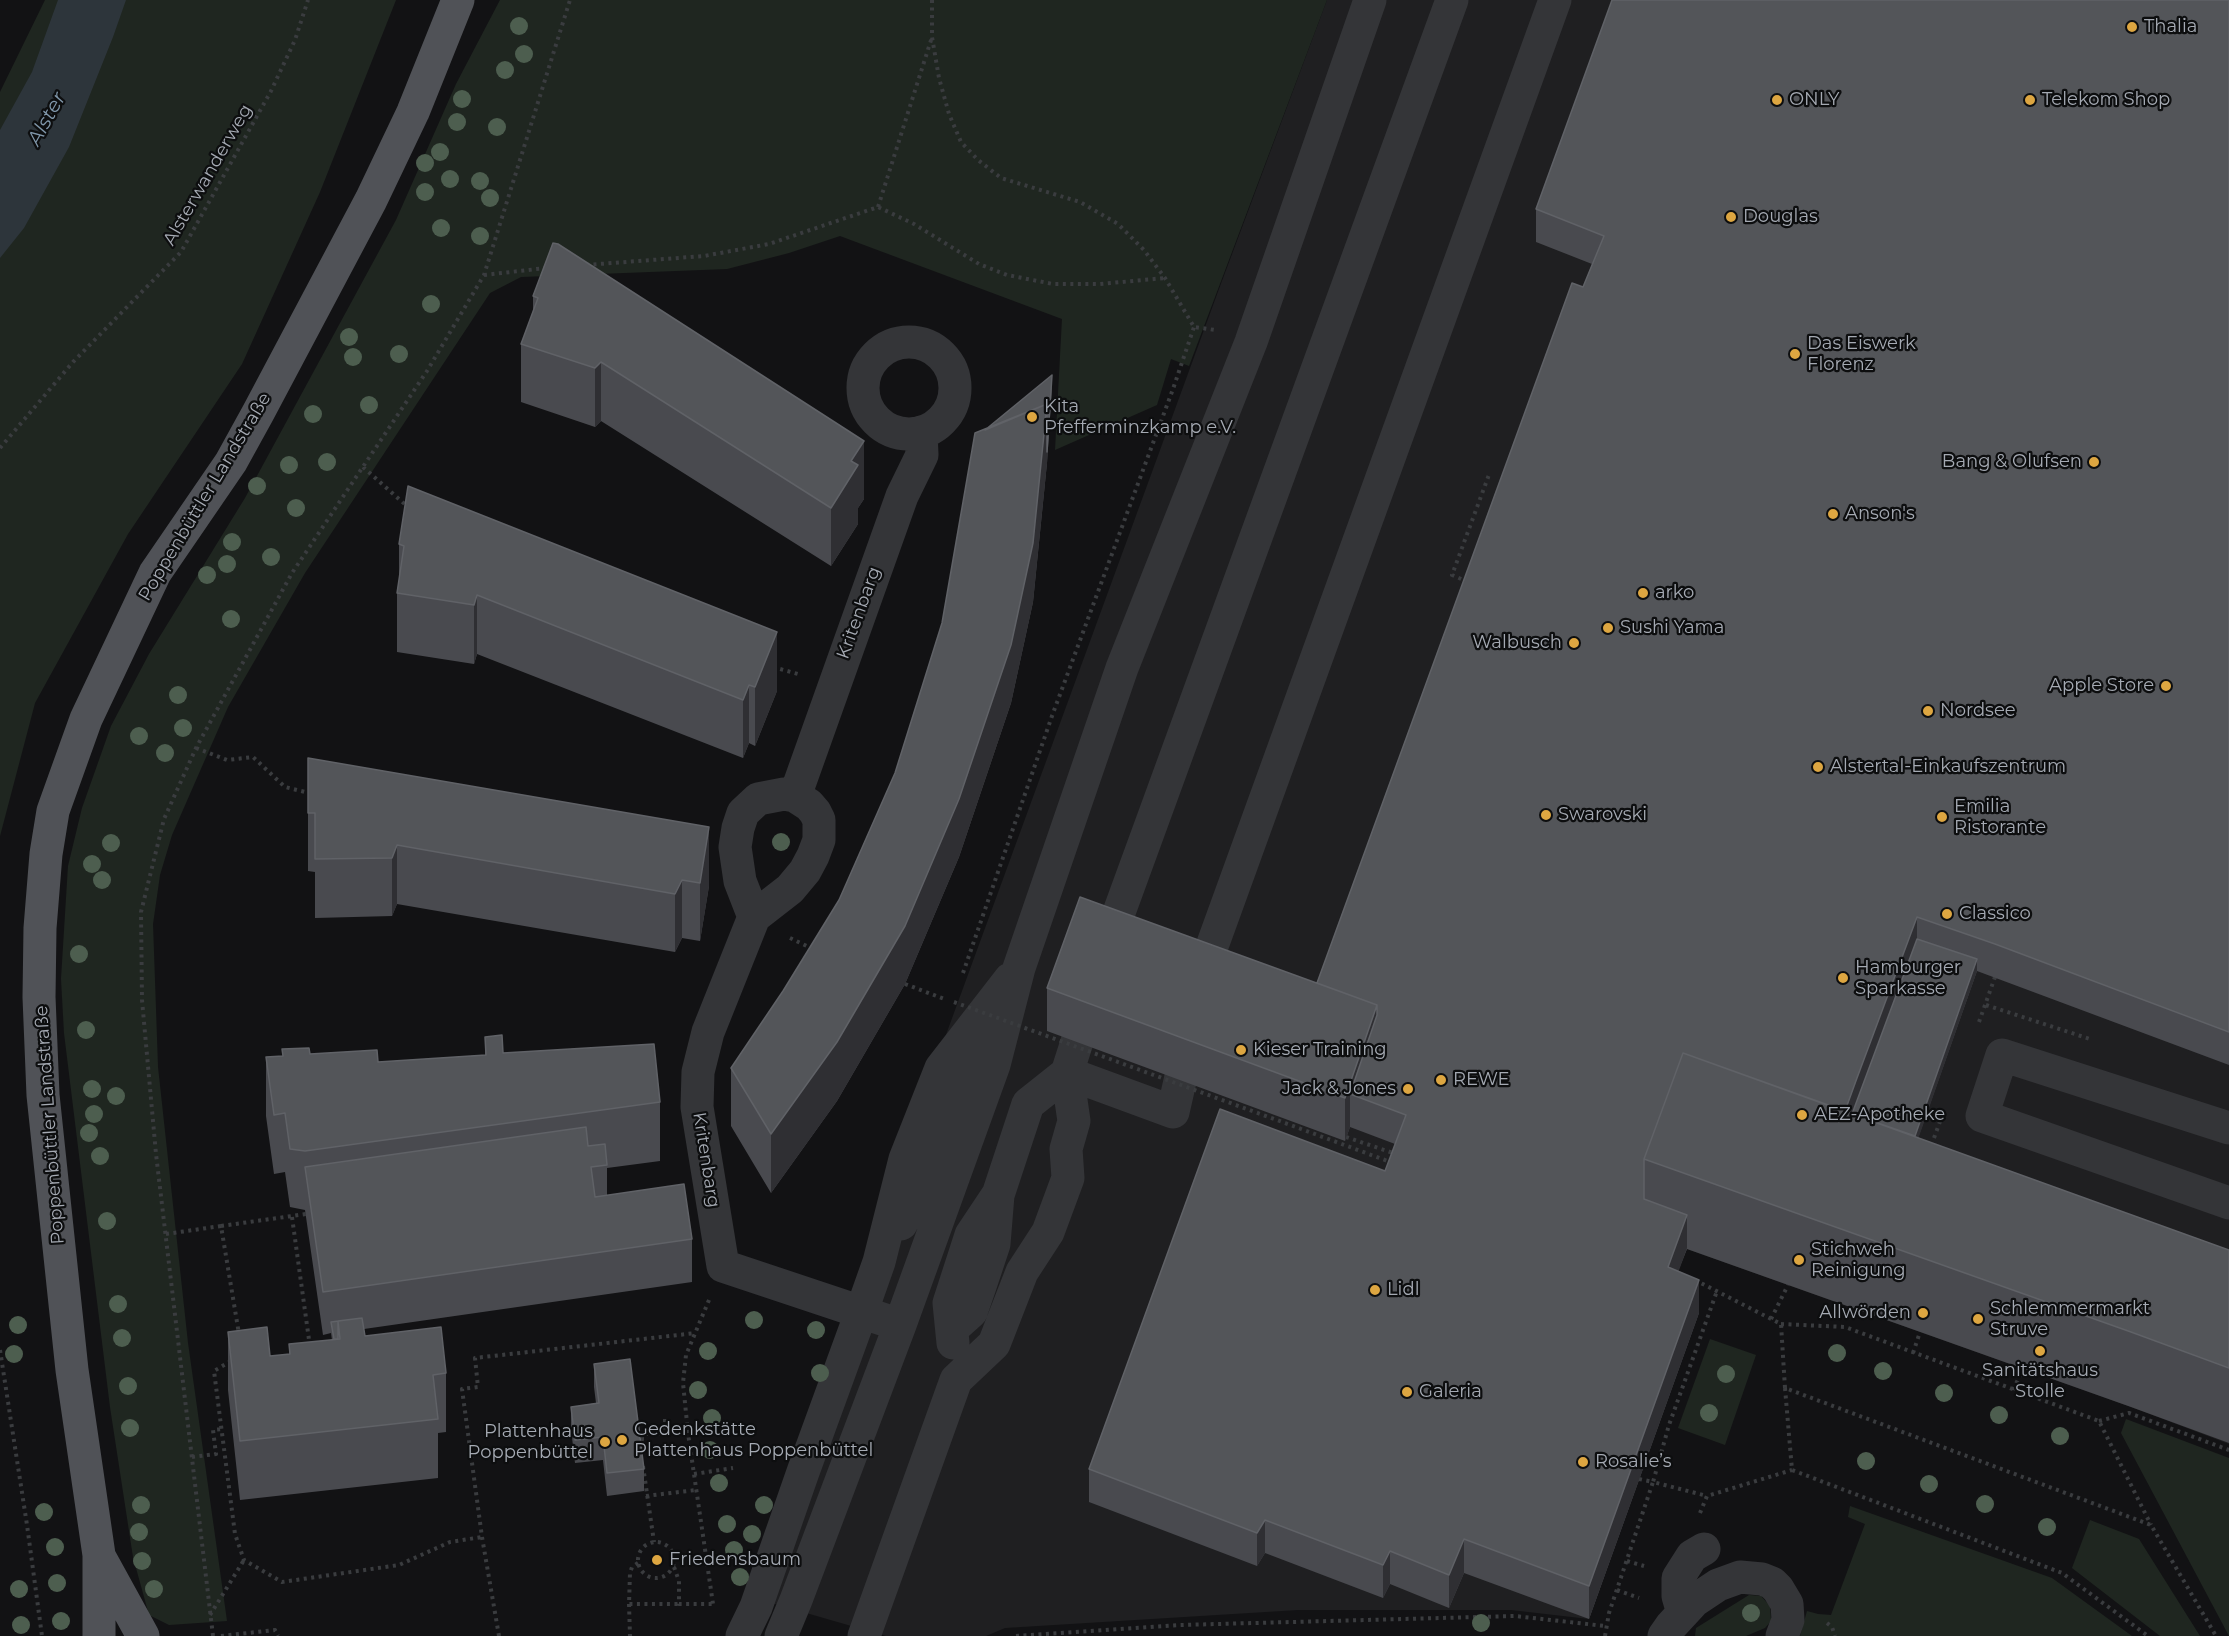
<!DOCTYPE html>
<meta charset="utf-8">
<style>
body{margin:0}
canvas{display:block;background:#121214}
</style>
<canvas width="2229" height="1636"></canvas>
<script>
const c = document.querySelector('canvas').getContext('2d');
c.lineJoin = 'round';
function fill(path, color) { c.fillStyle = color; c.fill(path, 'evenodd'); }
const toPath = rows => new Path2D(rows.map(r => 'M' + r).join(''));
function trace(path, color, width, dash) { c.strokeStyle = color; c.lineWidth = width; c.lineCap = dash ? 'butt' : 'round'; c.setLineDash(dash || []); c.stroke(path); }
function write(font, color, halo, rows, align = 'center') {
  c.font = font + ' Montserrat,sans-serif'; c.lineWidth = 4.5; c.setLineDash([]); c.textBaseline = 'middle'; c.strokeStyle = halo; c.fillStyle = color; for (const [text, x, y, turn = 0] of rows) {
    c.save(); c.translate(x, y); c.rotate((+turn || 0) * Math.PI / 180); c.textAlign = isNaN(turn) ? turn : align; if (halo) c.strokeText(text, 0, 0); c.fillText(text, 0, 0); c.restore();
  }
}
fill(toPath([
 [1327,0,2229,0,2229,1444,2131,1407,1687,1249,1668,1300,1691,1333,1589,1619,1511,1610,1298,1610,1005,1628,986,1636,886,1636,744,1595,839,1327,1219,289]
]), '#1f1f21');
fill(toPath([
 [45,0,396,0,320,192,242,364,128,534,35,703,0,836,0,92],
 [500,0,1327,0,1189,366,1171,359,1157,405,1055,450,1062,319,840,236,789,253,727,269,521,277,490,293,305,573,228,707,172,835,160,875,153,924,158,1067,188,1343,227,1621,169,1625,149,1615,133,1557,110,1407,64,1033,61,979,68,866,82,808,111,726,149,654,245,498,396,220,456,84],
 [1710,1339,1756,1355,1725,1445,1678,1428],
 [2126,1419,2229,1458,2229,1636,2121,1433],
 [1850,1506,2052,1578,2132,1636,1800,1636,1807,1611,1818,1614,1831,1615,1865,1524,1848,1517],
 [2090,1520,2139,1539,2200,1636,2160,1636,2072,1568],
 [1749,1595,1761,1596,1770,1606,1771,1621,1765,1628,1746,1636,1695,1636,1696,1628]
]), '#1f2620');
fill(toPath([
 [58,0,126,0,113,37,69,147,24,228,0,258,0,130,32,72]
]), '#2d353b');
trace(toPath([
 [932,0,932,37,939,78,949,114,961,142,978,160,1001,178,1080,202,1118,224,1144,250,1165,278,1194,327,1215,330],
 [878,207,932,37],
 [586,265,704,256,769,244,878,207,914,224,979,264,1007,275,1053,284,1100,284,1165,278],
 [484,275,546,268],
 [0,448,73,362,181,252,271,91,295,40,308,0],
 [363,467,408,507],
 [1468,582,1452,575,1490,472],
 [773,667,798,674],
 [196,748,227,760,253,757,285,787,313,794],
 [790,938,813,949],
 [963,973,1052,716,1173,389,1194,327],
 [905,984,947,1000],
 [1986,1005,2090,1039],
 [1979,1022,1995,977],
 [1285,1123,1393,1163],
 [1346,1137,1396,1154],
 [1934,1138,1942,1116],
 [292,1217,310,1347],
 [221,1226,306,1214],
 [166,1234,221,1226,239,1334],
 [1695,1280,1781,1324,1785,1388,2151,1525,2216,1636],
 [709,1300,686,1355,683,1383,688,1433,713,1604],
 [1771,1319,1788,1285],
 [1781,1324,1845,1327,2099,1421,2151,1525],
 [0,1350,27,1525,42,1636],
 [1913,1353,1920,1332],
 [231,1361,214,1371,235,1534,244,1560,282,1582,399,1565,450,1542,482,1537],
 [1785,1388,1792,1470,2062,1573,2148,1636],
 [2013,1390,2023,1369],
 [665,1419,665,1433],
 [2099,1421,2129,1413,2229,1450],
 [636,1431,646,1431,646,1434],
 [641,1438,646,1438,646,1434,688,1433],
 [641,1449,642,1438],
 [192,1457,216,1454,213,1430,223,1429],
 [643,1466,654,1542],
 [694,1474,733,1468],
 [1639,1479,1653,1482,1669,1425,1717,1291],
 [646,1496,696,1490],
 [1700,1513,1707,1496,1792,1470],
 '638 1560a18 18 0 1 1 36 0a18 18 0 1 1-36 0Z',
 [1627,1561,1644,1566],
 [638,1563,632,1567,630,1573,629,1604,679,1604],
 [674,1567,679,1581,679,1604,713,1604],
 [1617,1590,1639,1598],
 [629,1604,630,1636],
 [210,1615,244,1560],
 [1827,1623,1832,1627,1835,1636],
 [213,1636,156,1154,142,1000,141,912,164,819,196,748,292,573,427,371,484,275,570,0],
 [221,1636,275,1630,278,1636],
 [499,1636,482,1537,462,1389,478,1387,475,1358,696,1333],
 [1016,1636,1180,1625,1515,1616,1605,1626],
 [1605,1636,1609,1613,1653,1482,1707,1496]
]), '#3a3c3f', 4, [3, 4.5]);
trace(toPath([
 '863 388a46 46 0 1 1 92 0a46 46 0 1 1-92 0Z',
 [795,796,902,496,922,455,921,432],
 [754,917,740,881,735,847,738,828,743,813,758,799,784,794,795,796,809,805,815,812,819,820,819,840,813,856,805,871,790,889,754,917,708,1032,698,1072,697,1107,723,1266,900,1325],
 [1200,989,1207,960,1555,0],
 [1067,1073,1173,1112,1190,1037],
 [2229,1128,2002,1055,1982,1116,2229,1203],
 [901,1224,930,1171,981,1034],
 [952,1329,971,1312,980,1286,994,1244,998,1195,1028,1104,1067,1073],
 [953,1343,949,1303,971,1235,997,1196],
 [1683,1613,1678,1596,1678,1578,1692,1556,1704,1549],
 [742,1636,756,1607,803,1472,861,1313,879,1262,905,1159,941,1068,1010,979],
 [781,1636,796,1600,900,1325,994,1065,1019,968,1122,668,1251,342,1370,0],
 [864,1636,956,1380,994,1344,1022,1272,1048,1232,1068,1178,1066,1149,1074,1121,1067,1073,1114,926,1452,0],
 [1664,1636,1671,1626,1694,1601,1718,1585,1740,1577,1762,1579,1772,1583,1778,1589,1787,1604,1788,1620,1782,1636]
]), '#343538', 33);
trace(toPath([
 [99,1556,143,1636],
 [99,1636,99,1555,72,1370,43,1095,39,997,40,928,46,854,53,811,86,719,155,573,231,462,258,413,371,200,413,112,458,0]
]), '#505257', 33);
trace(toPath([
 [954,1002,1285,1123]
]), '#3a3c3f', 4, [3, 4.5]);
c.fillStyle = '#4d5e4f';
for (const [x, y] of [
 [519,26],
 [524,54],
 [505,70],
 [462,99],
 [457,122],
 [497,127],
 [440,152],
 [425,163],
 [450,179],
 [480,181],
 [425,192],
 [490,198],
 [441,228],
 [480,236],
 [431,304],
 [349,337],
 [399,354],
 [353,357],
 [369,405],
 [313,414],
 [327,462],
 [289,465],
 [257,486],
 [296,508],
 [232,542],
 [271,557],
 [227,564],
 [207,575],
 [231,619],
 [178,695],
 [183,728],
 [139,736],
 [165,753],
 [781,842],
 [111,843],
 [92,864],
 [102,880],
 [79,954],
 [86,1030],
 [92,1089],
 [116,1096],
 [94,1114],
 [89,1133],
 [100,1156],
 [107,1221],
 [118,1304],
 [754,1320],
 [18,1325],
 [816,1330],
 [122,1338],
 [708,1351],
 [1837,1353],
 [14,1354],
 [1883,1371],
 [820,1373],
 [1726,1374],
 [128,1386],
 [698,1390],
 [1944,1393],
 [1709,1413],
 [1999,1415],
 [712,1418],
 [130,1428],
 [2060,1436],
 [710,1450],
 [1866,1461],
 [719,1483],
 [1929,1484],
 [1985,1504],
 [141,1505],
 [764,1505],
 [44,1512],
 [727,1524],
 [2047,1527],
 [139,1532],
 [752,1534],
 [55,1547],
 [734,1550],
 [142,1561],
 [740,1577],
 [57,1583],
 [19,1589],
 [154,1589],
 [1751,1613],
 [61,1621],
 [1481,1623],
 [21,1625]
]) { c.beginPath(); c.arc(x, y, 9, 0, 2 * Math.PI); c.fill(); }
fill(toPath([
 [2229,0,2229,1065,1977,971,1918,1138,2229,1250,2229,1443,2131,1407,1687,1249,1678,1271,1699,1313,1589,1619,1464,1573,1449,1608,1390,1584,1383,1598,1265,1553,1257,1566,1089,1502,1089,1469,1385,1171,1395,1144,1350,1127,1345,1141,1047,1031,1047,988,1317,983,1592,264,1536,242,1536,209],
 [553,243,864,499,858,508,858,524,831,566,601,421,595,427,521,402,521,344,533,313,533,296],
 [1052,387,1047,463,1033,602,1011,703,959,857,905,984,837,1101,771,1193,731,1126,731,1068,783,991,839,900,895,773,942,623,985,430],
 [399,544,777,691,755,746,749,743,743,758,477,654,474,664,397,652,397,593,399,579],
 [308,758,709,827,709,886,700,941,682,938,675,952,397,904,392,916,315,918,315,872,308,871],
 [485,1037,503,1053,660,1102,660,1161,607,1168,607,1195,692,1239,692,1282,364,1329,365,1336,446,1373,446,1432,438,1433,438,1478,240,1500,228,1390,228,1332,270,1356,289,1354,289,1344,332,1340,331,1333,323,1335,305,1210,290,1207,285,1172,274,1174,266,1116,266,1057,310,1054,378,1062,485,1055],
 [594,1364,644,1469,644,1491,607,1496,603,1460,575,1463,571,1429,571,1407,596,1403,594,1387]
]), '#494a4f');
fill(toPath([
 [601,362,601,421,595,427,595,368],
 [1052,375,1047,463,1033,602,1011,703,959,857,905,984,837,1101,771,1193,771,1134,1047,404],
 [864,441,864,499,858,508,858,524,831,566,831,508,851,461],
 [477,595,477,654,474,664,474,605],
 [777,632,777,691,755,746,755,687],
 [749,685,749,743,743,758,743,700],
 [709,827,709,886,700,941,700,883],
 [397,845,397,904,392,916,392,858],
 [682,880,682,938,675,952,675,894],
 [1917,917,1917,950,1857,1111,1832,1149,1857,1078],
 [1977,959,1977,971,1895,1205,1895,1193],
 [1377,1005,1377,1048,1350,1094,1350,1127,1345,1141,1345,1098],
 [1687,1215,1687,1248,1668,1300,1668,1267],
 [1699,1280,1699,1313,1589,1619,1589,1586],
 [1265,1520,1265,1553,1257,1566,1257,1533],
 [1464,1539,1464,1573,1449,1608,1449,1575],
 [1390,1551,1390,1584,1383,1598,1383,1565]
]), '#2f2f33');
const building = toPath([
 [1612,0,2229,0,2229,1032,1995,944,1917,917,1857,1078,1845,1111,1683,1053,1644,1159,1644,1199,1687,1215,1668,1267,1699,1280,1589,1586,1464,1539,1449,1575,1390,1551,1383,1565,1265,1520,1257,1533,1089,1469,1220,1109,1385,1171,1406,1115,1350,1094,1377,1015,1377,1005,1317,983,1572,283,1583,287,1604,236,1536,209,1612,0],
 [553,243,558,244,864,441,851,461,858,465,831,508,601,362,595,368,521,344,538,298,533,296,553,243],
 [1052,375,1047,452,1047,404,985,430,1052,375],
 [1047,404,1033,543,1011,645,959,799,905,926,837,1042,771,1134,731,1068,783,991,839,900,895,773,942,623,975,433,1047,404],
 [408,486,777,632,755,687,749,685,743,700,477,595,474,605,397,593,404,546,399,544,408,486],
 [308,758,709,827,700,883,682,880,675,894,397,845,392,858,315,859,315,813,308,813,308,758],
 [1080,897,1377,1005,1345,1098,1047,988,1080,897],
 [1917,939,1977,959,1915,1136,1852,1114,1917,939],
 [502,1035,503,1053,654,1044,660,1102,305,1151,290,1149,285,1113,274,1115,266,1057,283,1056,282,1049,309,1048,310,1054,377,1050,378,1062,486,1055,485,1037,502,1035],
 [1683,1053,2229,1250,2229,1368,2131,1332,1644,1159,1683,1053],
 [586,1127,588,1146,605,1144,607,1165,591,1167,595,1197,684,1184,692,1239,323,1292,305,1167,586,1127],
 [362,1318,365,1336,441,1327,446,1373,433,1375,438,1419,240,1441,228,1332,267,1327,270,1356,290,1354,289,1344,340,1339,338,1321,362,1318],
 [346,1320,338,1321,338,1339,334,1339,331,1322,346,1320],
 [630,1359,644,1469,607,1473,603,1437,575,1440,571,1407,599,1403,594,1364,630,1359]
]);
fill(building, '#535559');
trace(building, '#606267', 1.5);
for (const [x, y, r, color] of [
 [2132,27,6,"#dda641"],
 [1777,100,6,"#dda641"],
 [2030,100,6,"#dda641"],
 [1731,217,6,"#dda641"],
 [1795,354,6,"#dda641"],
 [1032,417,6,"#dda641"],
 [2094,462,6,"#dda641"],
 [1833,514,6,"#dda641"],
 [1643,593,6,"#dda641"],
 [1608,628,6,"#dda641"],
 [1574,643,6,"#dda641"],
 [2166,686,6,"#dda641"],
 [1928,711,6,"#dda641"],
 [1818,767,6,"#dda641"],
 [1546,815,6,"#dda641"],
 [1942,817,6,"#dda641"],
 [1947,914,6,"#dda641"],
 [1843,978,6,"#dda641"],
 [1241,1050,6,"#dda641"],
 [1441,1080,6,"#dda641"],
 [1408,1089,6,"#dda641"],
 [1802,1115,6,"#dda641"],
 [1799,1260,6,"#dda641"],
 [1375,1290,6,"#dda641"],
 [1923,1313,6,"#dda641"],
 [1978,1319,6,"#dda641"],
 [2040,1351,6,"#dda641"],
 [1407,1392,6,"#dda641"],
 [622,1440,6,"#dda641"],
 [605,1442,6,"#dda641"],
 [1583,1462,6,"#dda641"],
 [657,1560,6,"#dda641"]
]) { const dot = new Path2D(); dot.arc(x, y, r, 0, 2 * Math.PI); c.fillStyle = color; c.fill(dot); trace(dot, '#0d0e0f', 2); }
write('18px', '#a5aab3', '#0d0e0f', [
 ["Thalia",2144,27],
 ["ONLY",1789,100],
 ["Telekom Shop",2042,100],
 ["Douglas",1743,217],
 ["Das Eiswerk",1807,344],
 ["Florenz",1807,365],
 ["Kita",1044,407],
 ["Pfefferminzkamp e.V.",1044,428],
 ["Bang & Olufsen",2082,462,"right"],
 ["Anson's",1845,514],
 ["arko",1655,593],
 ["Sushi Yama",1620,628],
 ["Walbusch",1562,643,"right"],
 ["Apple Store",2154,686,"right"],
 ["Nordsee",1940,711],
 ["Alstertal-Einkaufszentrum",1830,767],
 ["Emilia",1954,807],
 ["Ristorante",1954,828],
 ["Swarovski",1558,815],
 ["Classico",1959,914],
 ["Hamburger",1855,968],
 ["Sparkasse",1855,989],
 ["Kieser Training",1253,1050],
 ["REWE",1453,1080],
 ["Jack & Jones",1396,1089,"right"],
 ["AEZ-Apotheke",1814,1115],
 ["Stichweh",1811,1250],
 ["Reinigung",1811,1271],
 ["Lidl",1387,1290],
 ["Schlemmermarkt",1990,1309],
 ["Struve",1990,1330],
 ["Allwörden",1911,1313,"right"],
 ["Sanitätshaus",2040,1371,"center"],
 ["Stolle",2040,1392,"center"],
 ["Galeria",1419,1392],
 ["Gedenkstätte",634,1430],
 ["Plattenhaus Poppenbüttel",634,1451],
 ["Plattenhaus",593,1432,"right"],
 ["Poppenbüttel",593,1453,"right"],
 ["Rosalie’s",1595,1462],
 ["Friedensbaum",669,1560]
], 'left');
write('18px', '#a5aab3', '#0d0e0f', [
 ["Alsterwanderweg",208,175,-60],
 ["Poppenbüttler Landstraße",205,497,-59],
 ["Kritenbarg",859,613,-70],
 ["Poppenbüttler Landstraße",50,1125,-94],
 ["Kritenbarg",706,1160,81]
]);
write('italic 20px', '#8097aa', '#0d0e0f', [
 ["Alster",47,119,-61]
]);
</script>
